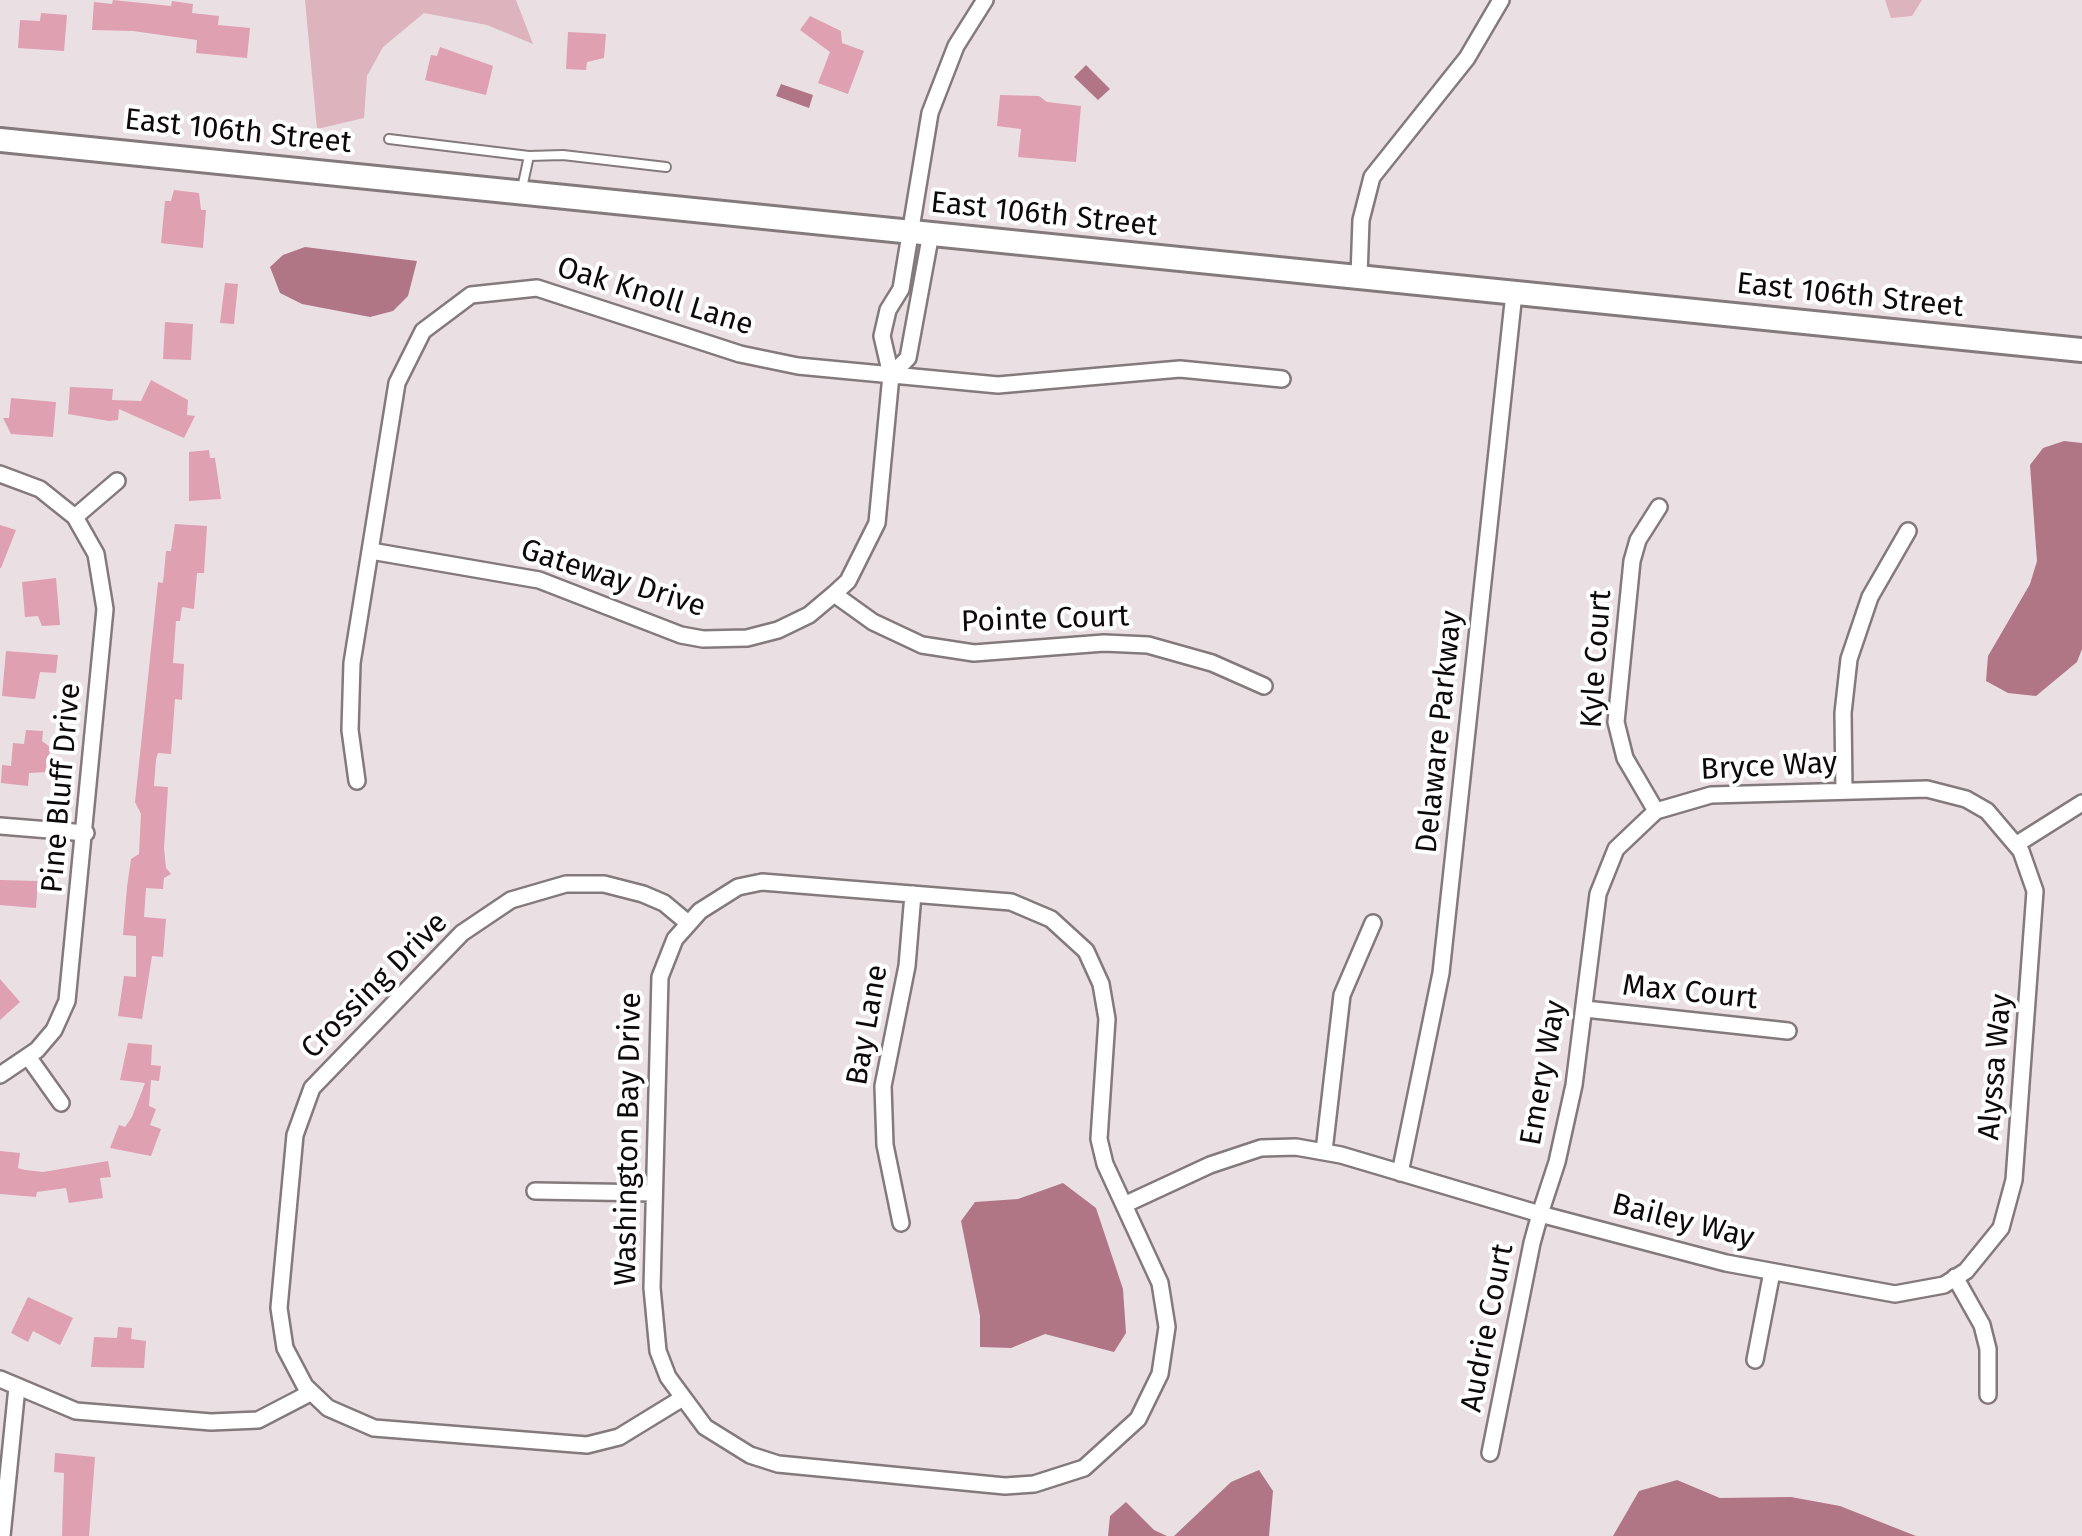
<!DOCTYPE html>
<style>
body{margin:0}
canvas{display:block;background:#eadfe2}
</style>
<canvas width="2082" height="1536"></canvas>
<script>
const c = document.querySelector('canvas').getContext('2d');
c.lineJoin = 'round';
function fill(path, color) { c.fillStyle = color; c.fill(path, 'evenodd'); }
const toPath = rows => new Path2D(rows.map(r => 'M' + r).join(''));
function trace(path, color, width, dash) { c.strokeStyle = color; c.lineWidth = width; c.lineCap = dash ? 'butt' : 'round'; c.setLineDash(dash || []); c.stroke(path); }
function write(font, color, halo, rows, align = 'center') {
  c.font = font + ' "Fira Sans",sans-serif'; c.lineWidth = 8; c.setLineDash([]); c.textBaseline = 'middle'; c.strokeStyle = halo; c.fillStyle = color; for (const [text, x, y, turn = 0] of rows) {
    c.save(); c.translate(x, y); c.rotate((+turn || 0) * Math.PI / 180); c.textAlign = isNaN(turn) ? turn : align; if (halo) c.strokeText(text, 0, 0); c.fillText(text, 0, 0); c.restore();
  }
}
fill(toPath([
 [305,0,516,0,533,44,487,25,424,13,383,47,367,76,364,118,317,129],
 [1885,0,1922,0,1912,16,1891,18]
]), '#ddb4be');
fill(toPath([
 [1086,65,1110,89,1098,100,1074,77],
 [781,84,813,95,809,108,776,96],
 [305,247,417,261,408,296,393,311,370,317,302,304,280,293,270,267,283,255],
 [2064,441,2082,443,2082,649,2077,662,2036,696,2008,693,1986,681,1988,656,2030,584,2037,561,2030,465,2043,448],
 [1063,1183,1096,1208,1123,1289,1126,1333,1114,1352,1045,1334,1011,1348,980,1347,980,1316,961,1221,975,1202,1018,1199],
 [1259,1470,1273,1491,1269,1536,1174,1536,1231,1482],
 [1677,1480,1720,1498,1791,1497,1840,1506,1916,1536,1613,1536,1639,1491],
 [1126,1502,1154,1530,1167,1536,1108,1536,1110,1516]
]), '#b17686');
fill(toPath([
 [113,0,171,6,172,1,193,4,192,13,219,16,218,25,250,28,247,58,196,53,197,40,133,31,92,30,94,2,112,4],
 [41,13,67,15,64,51,18,48,20,20,40,21],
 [810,16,841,31,842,43,864,51,848,94,818,83,830,52,800,30],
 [568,32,606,34,604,58,587,62,586,70,566,69],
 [440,47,493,66,486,95,425,80,431,55,437,56],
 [1000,95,1039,96,1047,102,1081,106,1076,162,1018,157,1021,129,997,126],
 [174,190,199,193,201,210,206,210,203,248,161,243,165,201,171,201],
 [225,283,238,284,234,324,220,323],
 [165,322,193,324,191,360,163,359],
 [151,380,188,400,187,415,195,416,184,438,119,409,118,420,109,421,68,414,70,387,113,389,112,400,141,401],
 [11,398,56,402,53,437,11,434,3,418,9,418],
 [209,450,210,458,215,458,221,499,189,501,189,452],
 [175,524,207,526,204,573,197,573,194,609,182,607,180,621,176,621,173,663,184,664,182,700,175,699,171,754,158,753,156,759,154,786,168,787,164,848,166,868,171,874,164,878,163,889,146,888,144,917,166,919,163,957,152,956,142,1019,118,1016,124,976,136,977,136,936,123,935,127,887,131,859,139,854,141,814,135,802,158,582,163,583,166,551,171,551],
 [0,525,16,530,1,568,0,568],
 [56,578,60,625,42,626,38,616,25,617,22,582],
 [6,651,58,655,56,673,40,672,35,699,2,696],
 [26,730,43,731,42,741,50,747,48,772,29,773,28,786,1,783,2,765,11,766,13,743,24,744],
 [0,880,38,881,36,908,0,905],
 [0,979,20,1002,0,1020],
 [128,1043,152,1045,151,1065,161,1066,159,1081,151,1080,149,1106,156,1109,150,1125,161,1129,151,1156,110,1148,119,1125,125,1127,132,1117,145,1083,120,1080],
 [0,1151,20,1153,18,1168,25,1170,43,1172,108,1161,111,1177,100,1178,103,1198,69,1203,66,1188,37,1192,36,1197,0,1194],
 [28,1297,73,1318,60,1345,33,1331,28,1342,11,1333],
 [118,1327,132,1328,131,1339,146,1341,144,1368,91,1367,94,1337,117,1338],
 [55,1453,95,1457,89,1536,62,1536,64,1473,54,1472]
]), '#dfa0b1');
const service = toPath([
 [389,139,529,156],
 [522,188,529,156,563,155,666,167]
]);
const minor = toPath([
 [1359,276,1361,220,1372,177,1467,58,1501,0],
 [891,375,908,358,931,233],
 [0,474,40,489,75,517,96,554,105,609,67,1001,54,1030,37,1050,0,1075],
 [75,517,117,481],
 [371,551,539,580,681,635,703,639,747,638,778,630,809,615,834,594,848,581,877,523,891,375,882,336,888,310,901,289,930,113,956,46,985,0],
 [834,594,873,622,922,645,974,653,1104,643,1148,645,1212,663,1264,686],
 [357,781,350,730,352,663,397,383,423,331,471,295,537,288,740,354,798,366,998,385,1180,369,1282,379],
 [1844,791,1843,713,1849,659,1870,597,1908,531],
 [1656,811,1625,758,1616,722,1632,561,1638,540,1659,507],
 [0,826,86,833],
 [2017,844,2082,803],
 [762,882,1011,902,1051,919,1086,951,1101,984,1107,1019,1099,1139,1105,1164,1160,1283,1167,1327,1160,1374,1138,1419,1084,1468,1034,1484,1005,1486,778,1464,750,1455,705,1427,668,1377,658,1351,652,1288,660,977,675,939,700,911,738,887,762,882],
 [1585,1009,1788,1031],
 [29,1058,61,1103],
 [1324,1151,1342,995,1373,923],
 [1400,1173,1441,973,1514,293],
 [535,1191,654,1193],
 [1126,1204,1210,1165,1261,1148,1296,1147,1341,1155,1540,1214,1726,1263,1895,1294,1944,1285,1966,1271,2001,1228,2014,1180,2035,891,2021,851,1987,811,1966,799,1927,789,1711,795,1656,811,1616,849,1598,894,1574,1085,1557,1162,1540,1214,1532,1243,1490,1453],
 [901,1223,885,1145,883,1086,907,966,913,894],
 [1955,1277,1982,1325,1988,1349,1988,1395],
 [1755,1360,1772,1272],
 [0,1379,76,1411,211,1422,258,1420,310,1393],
 [681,1399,619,1437,587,1445,374,1428,328,1408,305,1386,285,1348,279,1308,295,1135,312,1088,462,933,511,900,566,884,604,884,643,894,664,903,688,923],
 [2,1536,17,1387]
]);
const secondary = toPath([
 [0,140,2082,350]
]);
trace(service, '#847a7c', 12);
trace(minor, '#847a7c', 20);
trace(secondary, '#847a7c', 28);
trace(service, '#fff', 8);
trace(minor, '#fff', 15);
trace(secondary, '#fff', 22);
write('30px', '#0e0a0b', '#fff', [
 ["East 106th Street",238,132,6],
 ["East 106th Street",1044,215,6],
 ["East 106th Street",1850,296,6],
 ["Oak Knoll Lane",655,297,17],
 ["Gateway Drive",613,579,18],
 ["Pointe Court",1045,620,-2],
 ["Kyle Court",1597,659,-86],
 ["Delaware Parkway",1440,732,-84],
 ["Bryce Way",1769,767,-3],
 ["Pine Bluff Drive",62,788,-85],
 ["Crossing Drive",375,986,-45],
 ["Max Court",1690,993,6],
 ["Bay Lane",868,1025,-80],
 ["Alyssa Way",1996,1067,-85],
 ["Emery Way",1544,1073,-80],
 ["Washington Bay Drive",629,1139,-89],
 ["Bailey Way",1683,1222,14],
 ["Audrie Court",1488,1328,-79]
]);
</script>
